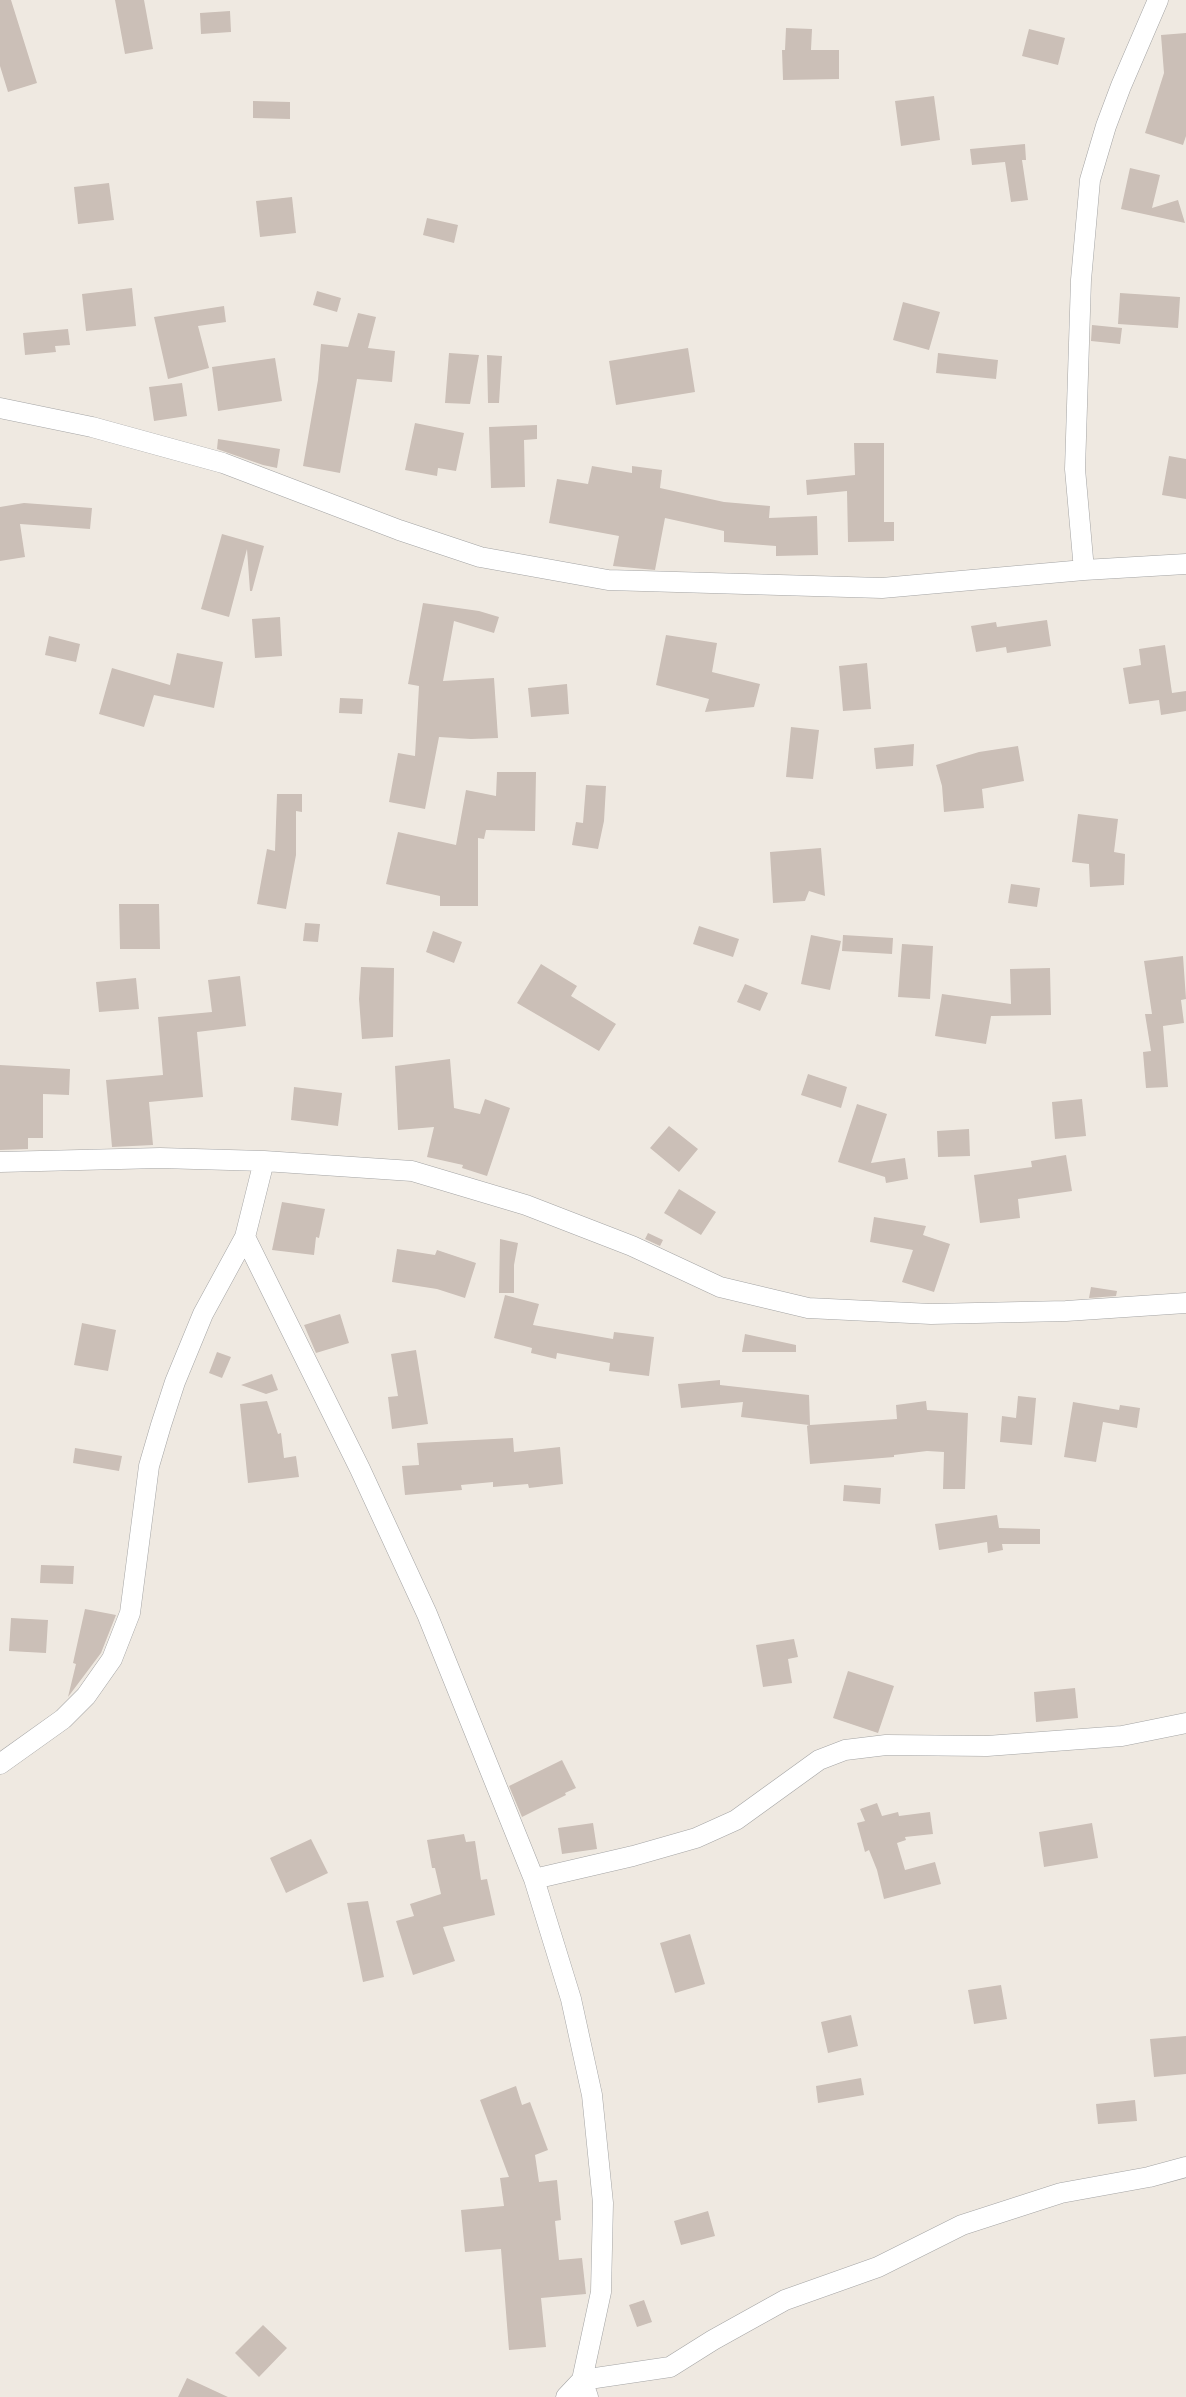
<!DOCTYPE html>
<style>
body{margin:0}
canvas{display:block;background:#efe9e1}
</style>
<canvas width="1186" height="2397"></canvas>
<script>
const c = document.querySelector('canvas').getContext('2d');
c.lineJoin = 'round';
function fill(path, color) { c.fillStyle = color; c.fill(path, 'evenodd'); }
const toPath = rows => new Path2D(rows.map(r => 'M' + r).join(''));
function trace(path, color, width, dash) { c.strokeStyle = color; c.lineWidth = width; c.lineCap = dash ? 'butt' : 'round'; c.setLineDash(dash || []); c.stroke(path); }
fill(toPath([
 [0,0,11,0,37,83,8,92,0,66],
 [115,0,144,0,153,49,125,54],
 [230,11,231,32,201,34,200,13],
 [786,28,812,29,811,50,839,50,839,79,783,80,782,50,785,50],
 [1029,29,1065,38,1058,65,1022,56],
 [1186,33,1186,136,1183,145,1145,133,1164,73,1161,35],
 [934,96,940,140,901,146,895,101],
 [253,101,290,102,290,119,253,118],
 [1025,144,1026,160,1022,160,1028,200,1011,202,1005,162,972,165,970,149],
 [1130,168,1160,175,1152,208,1178,200,1185,223,1121,209],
 [109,183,114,220,78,224,74,187],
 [292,197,296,233,260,237,256,201],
 [427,218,458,225,454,243,423,235],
 [132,288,136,326,86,331,82,294],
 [317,291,341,298,337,312,313,305],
 [1120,293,1180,297,1178,328,1118,324],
 [903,302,940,312,929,350,893,340],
 [224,306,226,322,198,326,209,368,168,379,154,317],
 [358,313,376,317,368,348,395,351,392,382,357,379,340,473,303,466,318,380,321,344,348,347],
 [1092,325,1122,328,1120,344,1091,341],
 [68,329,70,345,55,346,56,352,25,355,23,333],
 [688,348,695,392,616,405,609,361],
 [449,353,479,355,470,404,445,403],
 [938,353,998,360,996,379,936,373],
 [487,355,502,356,499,403,488,403],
 [275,358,282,401,218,411,212,367],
 [182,383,187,416,154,421,149,387],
 [415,423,464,433,456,471,438,468,437,476,405,470],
 [537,425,537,439,524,440,525,487,491,488,489,427],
 [218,439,280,449,277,468,263,465,217,449],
 [854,443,884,443,884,522,894,522,894,541,848,542,847,491,807,495,806,480,855,475],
 [1169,456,1186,459,1186,499,1162,495],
 [592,466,632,473,632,466,662,470,660,488,724,502,770,506,769,518,817,516,818,555,776,556,776,546,724,542,724,531,665,518,655,570,613,566,619,536,549,523,557,479,588,484],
 [24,503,92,508,90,529,20,524,25,557,0,561,0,507],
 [222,534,264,546,252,591,250,591,247,549,229,617,201,609],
 [423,603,479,611,499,617,494,633,454,621,443,681,494,678,498,738,471,739,439,737,425,809,389,802,398,753,415,756,419,686,408,684],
 [280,617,282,656,255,658,252,619],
 [1047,620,1051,646,1007,653,1006,647,976,652,971,626,996,622,997,627],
 [666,635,717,643,712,672,760,684,754,707,705,712,709,699,656,685],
 [49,636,80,644,76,662,45,655],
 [1165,645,1172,693,1186,691,1186,711,1161,715,1159,700,1129,704,1123,668,1141,665,1139,649],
 [177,653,223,662,214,708,154,695,144,727,99,714,112,668,170,685],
 [867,663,871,709,843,711,839,666],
 [567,684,569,714,531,717,528,688],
 [340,698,363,699,362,714,339,713],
 [791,727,819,730,813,779,786,777],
 [914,744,913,766,876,769,874,748],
 [1018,746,1024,781,982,789,984,808,944,812,942,786,936,765,979,752],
 [497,772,536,772,535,831,486,830,484,839,478,838,478,906,440,906,440,896,386,884,398,832,456,845,466,790,496,796],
 [586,785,606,786,604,821,598,849,572,845,576,822,583,823],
 [277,794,302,794,302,812,296,811,296,855,286,909,257,904,267,849,275,851],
 [1078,814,1118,819,1114,852,1125,854,1124,885,1090,887,1089,864,1072,862],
 [821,848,825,896,809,891,805,901,773,903,770,852],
 [1011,884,1040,888,1037,907,1008,903],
 [119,904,159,904,160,949,120,949],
 [305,923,320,924,318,942,303,941],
 [699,926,739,939,733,957,693,944],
 [433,931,462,942,454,963,426,952],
 [811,935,841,941,830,990,801,984],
 [843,935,893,938,892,954,842,951],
 [902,944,933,946,930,999,898,997],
 [1183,956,1186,999,1181,1000,1184,1023,1163,1026,1168,1087,1146,1088,1143,1052,1151,1051,1145,1014,1152,1014,1144,961],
 [541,964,577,986,571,996,616,1024,599,1051,517,1003],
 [361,967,394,968,393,1037,362,1039,359,999],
 [1050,968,1051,1015,991,1016,986,1044,935,1036,942,994,1011,1004,1010,969],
 [240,976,246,1026,197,1032,203,1097,149,1102,153,1145,112,1147,106,1080,163,1075,158,1017,212,1012,208,980],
 [136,978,139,1009,99,1012,96,982],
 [745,984,768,993,760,1011,737,1002],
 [450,1059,454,1108,480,1114,485,1099,510,1108,487,1176,462,1168,463,1165,427,1157,434,1127,398,1130,395,1066],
 [0,1065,70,1069,69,1095,43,1094,43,1138,28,1138,28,1149,0,1150],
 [808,1074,847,1087,841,1108,801,1095],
 [294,1087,342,1093,338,1126,291,1120],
 [1082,1099,1086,1136,1055,1139,1052,1102],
 [857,1104,887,1114,871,1163,905,1158,908,1179,886,1183,885,1177,838,1162],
 [669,1126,698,1149,679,1172,650,1148],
 [969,1129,970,1156,938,1157,937,1131],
 [1066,1155,1072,1191,1018,1199,1020,1218,980,1223,974,1175,1032,1167,1031,1161],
 [679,1189,716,1212,701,1235,664,1213],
 [282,1202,325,1209,319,1238,316,1237,314,1255,272,1250],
 [874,1217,926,1226,923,1235,950,1244,934,1292,902,1282,913,1250,870,1242],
 [648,1233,663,1240,660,1246,645,1239],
 [500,1239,518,1243,514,1265,514,1293,499,1293],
 [397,1249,435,1255,437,1250,476,1263,465,1298,437,1289,392,1282],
 [1091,1287,1117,1291,1116,1296,1089,1298],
 [505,1295,539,1304,533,1325,613,1339,614,1332,654,1337,649,1376,609,1371,610,1363,557,1353,556,1359,531,1353,532,1348,494,1338],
 [340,1314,349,1343,316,1353,304,1325],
 [82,1323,116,1330,108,1371,74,1365],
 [745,1334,796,1345,796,1352,742,1352],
 [416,1350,428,1424,392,1429,388,1397,398,1396,391,1354],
 [217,1352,231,1357,222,1378,209,1373],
 [272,1374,278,1390,266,1394,241,1385],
 [720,1380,720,1385,809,1395,810,1425,897,1419,896,1405,926,1401,927,1410,968,1413,965,1489,943,1489,944,1452,927,1451,894,1455,894,1457,810,1464,807,1426,809,1425,741,1417,743,1402,681,1408,678,1384],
 [1018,1396,1036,1398,1032,1445,1000,1442,1002,1416,1016,1418],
 [267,1401,278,1434,281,1433,284,1458,296,1456,299,1477,248,1483,240,1404],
 [1073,1402,1119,1410,1120,1405,1140,1408,1137,1428,1103,1422,1096,1462,1064,1457],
 [513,1438,514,1452,560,1447,563,1484,529,1488,528,1484,493,1487,493,1482,461,1485,462,1490,405,1495,402,1466,419,1465,417,1443],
 [75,1448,122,1456,119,1471,73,1463],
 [844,1485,881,1488,880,1504,843,1501],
 [997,1515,999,1528,1040,1529,1040,1544,1002,1544,1003,1550,988,1553,987,1542,939,1550,935,1524],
 [41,1565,74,1566,73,1584,40,1583],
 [85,1609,116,1615,101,1653,68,1697,76,1664,73,1663],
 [11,1618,48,1620,46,1653,9,1651],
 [794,1639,798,1657,788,1659,792,1683,763,1687,756,1645],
 [848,1671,894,1686,878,1733,833,1718],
 [1075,1688,1078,1718,1036,1722,1034,1692],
 [562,1760,576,1788,565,1793,566,1795,522,1817,509,1786],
 [877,1803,882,1816,898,1812,899,1816,930,1812,933,1834,905,1837,906,1840,897,1843,905,1870,935,1862,941,1884,884,1899,877,1870,869,1850,865,1852,857,1823,865,1821,860,1809],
 [593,1823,597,1849,562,1854,558,1828],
 [1092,1823,1098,1858,1044,1867,1039,1832],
 [464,1834,466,1842,475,1841,481,1880,487,1879,495,1915,443,1927,455,1961,413,1975,396,1921,414,1916,410,1904,441,1894,435,1868,432,1868,427,1840],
 [311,1839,328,1873,286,1893,270,1858],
 [368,1901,384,1977,363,1982,347,1903],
 [690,1934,705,1984,675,1993,660,1943],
 [1001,1985,1007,2019,974,2024,968,1990],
 [851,2015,858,2046,828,2053,821,2022],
 [1186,2036,1186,2074,1154,2077,1150,2039],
 [861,2078,864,2095,818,2103,816,2086],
 [516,2086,522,2105,530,2102,548,2150,535,2155,539,2182,557,2180,561,2220,555,2221,559,2260,582,2258,586,2294,541,2298,546,2347,509,2350,501,2249,465,2252,461,2210,504,2206,500,2178,509,2177,480,2100],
 [1135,2100,1137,2121,1098,2124,1096,2104],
 [708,2211,715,2236,681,2245,674,2221],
 [644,2300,652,2322,637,2327,629,2305],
 [263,2325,287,2348,259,2377,235,2353],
 [187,2378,228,2397,178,2397]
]), '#cbbfb7');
const street = toPath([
 [0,408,92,427,223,463,399,530,480,557,608,580,882,588,1084,570,1186,564],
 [1084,570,1075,469,1081,280,1090,180,1106,126,1121,86,1158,0],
 [0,1162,160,1158,264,1161,412,1171,526,1205,632,1246,720,1287,808,1308,931,1314,1066,1311,1186,1303],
 [245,1237,360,1469,427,1614,534,1879,571,1999,592,2095,603,2203,601,2292,582,2380,588,2397],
 [0,1764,63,1719,86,1696,112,1659,130,1613,149,1466,161,1425,175,1382,203,1314,245,1237,264,1161],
 [534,1879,633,1856,696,1838,736,1820,819,1760,845,1750,886,1745,987,1746,1122,1736,1186,1723],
 [566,2397,582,2380,670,2367,713,2340,785,2300,878,2267,962,2225,1061,2193,1149,2177,1186,2167]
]);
trace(street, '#a4a4a4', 21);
trace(street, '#fff', 20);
</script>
